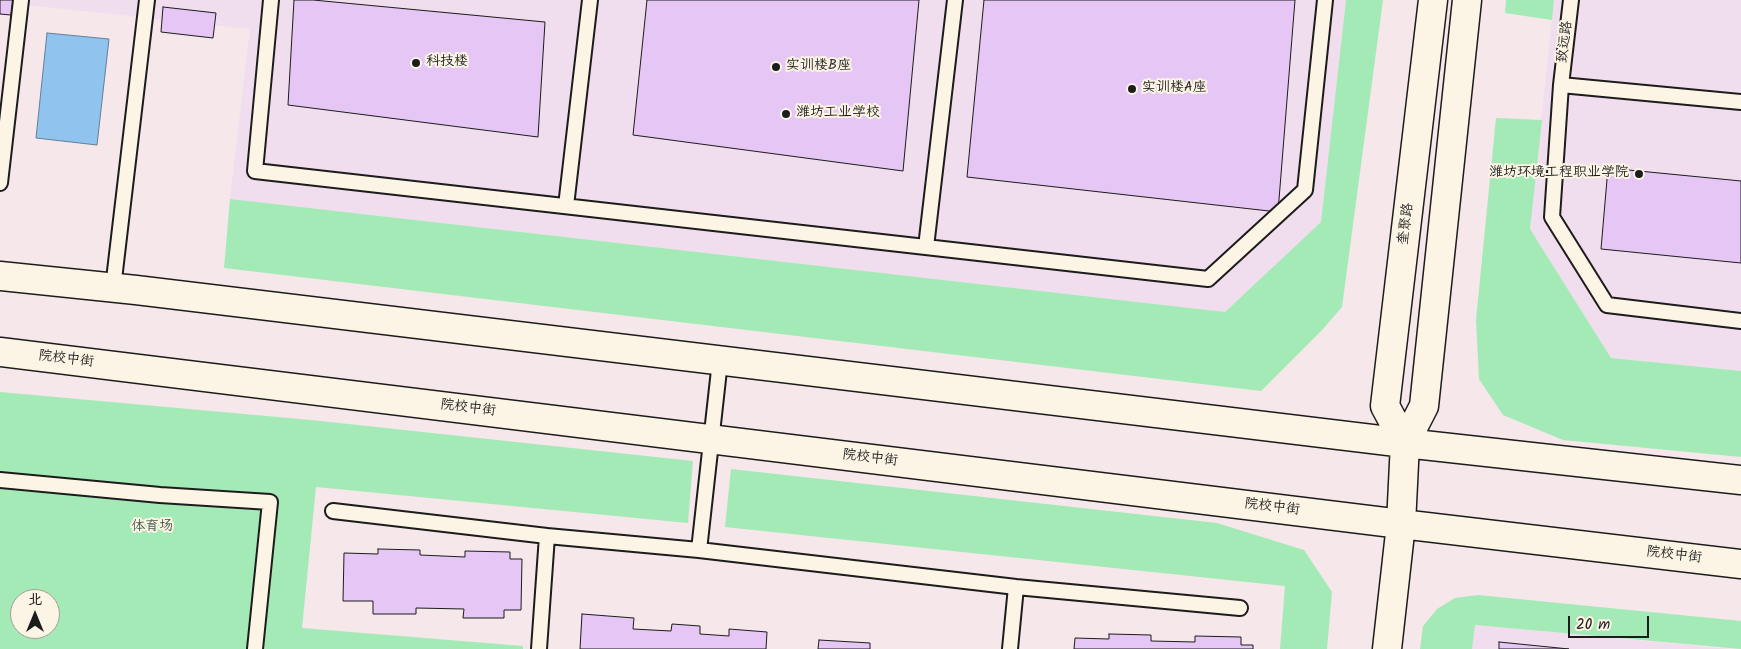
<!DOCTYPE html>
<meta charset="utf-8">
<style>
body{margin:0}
#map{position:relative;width:1741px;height:649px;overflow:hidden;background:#f5e7ea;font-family:Kalam,"LXGW WenKai TC",sans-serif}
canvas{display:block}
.north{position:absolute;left:10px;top:589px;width:50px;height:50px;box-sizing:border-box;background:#fcf5e5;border:1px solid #a29e95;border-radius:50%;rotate:0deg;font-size:14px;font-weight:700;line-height:20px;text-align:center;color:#1c1c1c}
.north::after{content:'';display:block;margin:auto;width:18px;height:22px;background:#1c1c1c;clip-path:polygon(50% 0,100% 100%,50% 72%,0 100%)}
.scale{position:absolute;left:1568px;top:616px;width:81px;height:22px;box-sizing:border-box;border:2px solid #1c1c1c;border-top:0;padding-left:6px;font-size:15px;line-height:18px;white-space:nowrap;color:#1c1c1c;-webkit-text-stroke:4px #fcf5e5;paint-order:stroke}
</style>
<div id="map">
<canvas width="1741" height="649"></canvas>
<div class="north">北</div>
<div class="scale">20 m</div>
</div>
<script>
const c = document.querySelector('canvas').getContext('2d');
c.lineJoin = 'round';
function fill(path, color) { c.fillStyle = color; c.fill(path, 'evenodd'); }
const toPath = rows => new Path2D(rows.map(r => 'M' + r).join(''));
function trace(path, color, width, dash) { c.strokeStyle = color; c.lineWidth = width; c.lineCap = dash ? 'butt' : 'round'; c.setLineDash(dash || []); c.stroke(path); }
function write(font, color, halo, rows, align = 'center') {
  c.font = font + ' Kalam,"LXGW WenKai TC",sans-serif'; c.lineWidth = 4; c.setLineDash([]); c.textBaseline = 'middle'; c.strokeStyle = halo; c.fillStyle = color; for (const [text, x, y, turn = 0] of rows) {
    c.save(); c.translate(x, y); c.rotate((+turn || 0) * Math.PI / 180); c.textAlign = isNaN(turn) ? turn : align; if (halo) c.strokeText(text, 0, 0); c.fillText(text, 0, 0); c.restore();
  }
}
fill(toPath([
 [0,0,1346,0,1321,222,1225,312,230,199,250,29,0,2],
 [1554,0,1741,0,1741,371,1611,358,1530,229],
 [1475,625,1728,649,1472,649]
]), '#f0dded');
fill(toPath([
 [1346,0,1383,0,1342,307,1323,329,1261,391,224,268,230,199,1225,312,1321,222],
 [1506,0,1554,0,1552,20,1505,13],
 [1496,118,1542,120,1530,229,1611,358,1741,371,1741,457,1563,440,1503,415,1479,379,1476,320],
 [0,392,311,420,693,461,688,523,316,487,302,628,523,646,523,649,0,649],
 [20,599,50,599,50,629,20,629],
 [731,469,1217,523,1304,550,1332,592,1327,649,1280,649,1285,586,725,527],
 [1478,595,1741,621,1741,649,1475,625,1472,649,1420,649,1423,626,1437,609,1455,598]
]), '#a4eab6');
const water = toPath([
 [47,33,109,39,97,145,36,138,47,33]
]);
fill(water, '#90c3ed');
trace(water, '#628099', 1);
const building = toPath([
 [0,0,13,0,11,15,0,14,0,0],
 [294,0,313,0,545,22,538,137,288,105,294,0],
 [647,0,919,0,903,171,633,135,647,0],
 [984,0,1295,0,1278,212,967,177,984,0],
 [163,7,216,13,213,38,161,32,163,7],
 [1608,168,1741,181,1741,263,1601,249,1608,168],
 [378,549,420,550,420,555,465,557,465,551,510,552,510,559,522,559,521,610,504,610,504,618,463,618,464,609,416,608,416,614,373,614,373,601,343,601,344,553,378,554,378,549],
 [582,614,634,618,633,629,671,631,672,624,700,626,700,634,729,636,729,629,767,632,766,649,580,649,582,614],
 [1109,634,1151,635,1151,641,1195,642,1195,636,1241,637,1241,645,1253,645,1253,649,1074,649,1075,638,1109,639,1109,634],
 [819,640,870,643,870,649,818,649,819,640],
 [1499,642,1569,649,1499,649,1499,642]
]);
fill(building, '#e5c6f4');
trace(building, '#1c1c1c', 1);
const lane = toPath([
 [271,0,255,171,1208,279,1305,190,1325,0],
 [1571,0,1561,85,1552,217,1607,305,1741,321],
 [1561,85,1741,102],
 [0,183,21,0],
 [566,206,590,0],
 [926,247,955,0],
 [113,288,147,0],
 [0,480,160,495,270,502,255,649],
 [333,511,547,536],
 [699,550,1016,587,1240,608],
 [539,649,547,536,699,550,720,361],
 [1010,649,1016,587]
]);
const secondary = toPath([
 [0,276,136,290,1405,443,1741,480],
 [0,352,1401,524,1741,564],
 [1405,443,1385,406,1433,0],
 [1387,649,1401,524,1405,443,1424,406,1467,0]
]);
trace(lane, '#1c1c1c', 18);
trace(secondary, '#1c1c1c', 31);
trace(lane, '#fcf5e5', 14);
trace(secondary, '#fcf5e5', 28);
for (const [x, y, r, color] of [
 [416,63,5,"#1c1c1c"],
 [776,67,5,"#1c1c1c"],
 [1132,89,5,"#1c1c1c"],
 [786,114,5,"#1c1c1c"],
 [1639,174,5,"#1c1c1c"]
]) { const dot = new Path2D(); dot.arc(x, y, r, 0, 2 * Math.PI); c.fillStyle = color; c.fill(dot); trace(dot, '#fcf5e5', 2); }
write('14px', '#1c1c1c', '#fcf5e5', [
 ["致远路",1566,42,-83],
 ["奎聚路",1407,224,-83],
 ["院校中街",66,360,7],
 ["院校中街",468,409,7],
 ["院校中街",870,459,7],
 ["院校中街",1272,508,7],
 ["院校中街",1674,556,7]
]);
write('14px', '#1c1c1c', '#fcf5e5', [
 ["科技楼",426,63],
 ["实训楼B座",786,67],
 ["实训楼A座",1142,89],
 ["潍坊工业学校",796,114],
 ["潍坊环境工程职业学院",1629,174,"right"]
], 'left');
write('14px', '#455a4a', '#fcf5e5', [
 ["体育场",152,528]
]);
</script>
